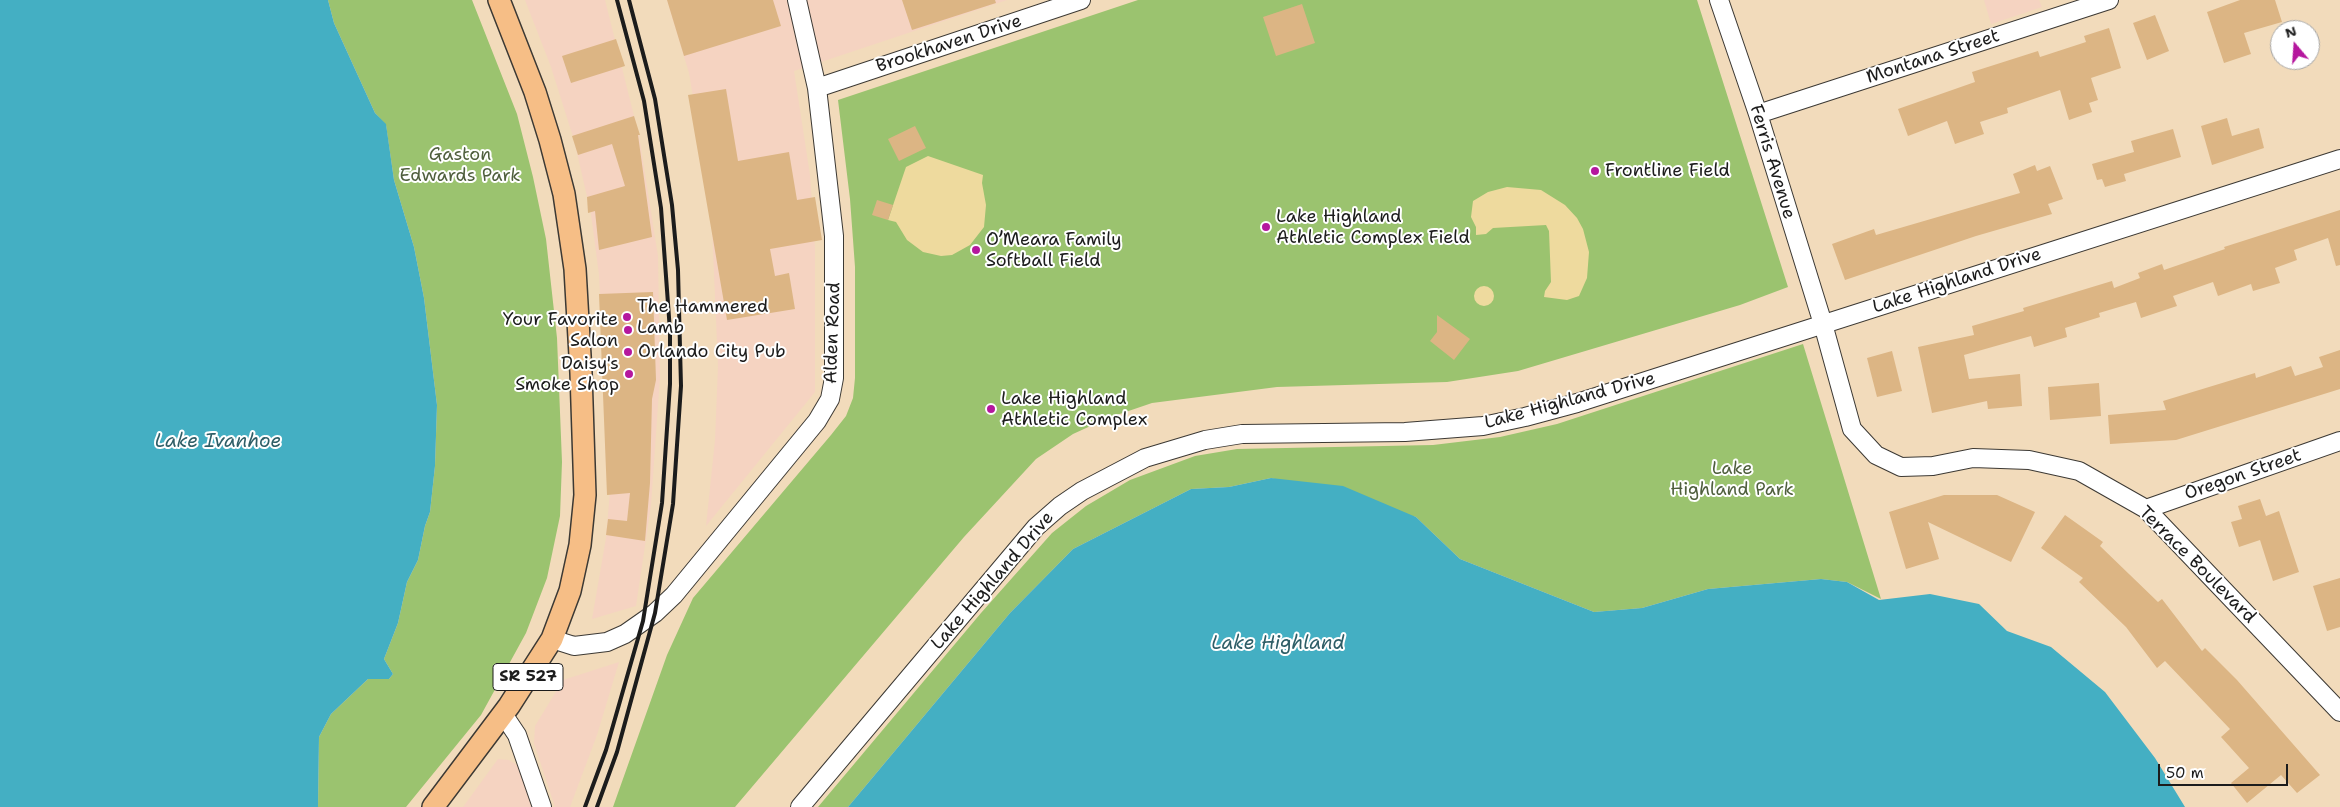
<!DOCTYPE html>
<meta charset="utf-8">
<style>
body{margin:0}
#map{position:relative;width:2340px;height:807px;overflow:hidden;background:#f2dbbb;font-family:"Shantell Sans",sans-serif}
canvas{display:block}
.north{position:absolute;left:2270px;top:20px;width:50px;height:50px;box-sizing:border-box;background:#fff;border:1px solid #a4a4a4;border-radius:50%;rotate:342deg;font-size:14px;font-weight:700;line-height:20px;text-align:center;color:#1c1c1c}
.north::after{content:'';display:block;margin:auto;width:18px;height:22px;background:#b5179e;clip-path:polygon(50% 0,100% 100%,50% 72%,0 100%)}
.scale{position:absolute;left:2158px;top:764px;width:130px;height:22px;box-sizing:border-box;border:2px solid #1c1c1c;border-top:0;padding-left:6px;font-size:15px;line-height:18px;white-space:nowrap;color:#1c1c1c;-webkit-text-stroke:4px #fff;paint-order:stroke}
</style>
<div id="map">
<canvas width="2340" height="807"></canvas>
<div class="north">N</div>
<div class="scale">50 m</div>
</div>
<script>
const c = document.querySelector('canvas').getContext('2d');
c.lineJoin = 'round';
function fill(path, color) { c.fillStyle = color; c.fill(path, 'evenodd'); }
const toPath = rows => new Path2D(rows.map(r => 'M' + r).join(''));
function trace(path, color, width, dash) { c.strokeStyle = color; c.lineWidth = width; c.lineCap = dash ? 'butt' : 'round'; c.setLineDash(dash || []); c.stroke(path); }
function write(font, color, halo, rows, align = 'center') {
  c.font = font + ' "Shantell Sans",sans-serif'; c.lineWidth = 4; c.setLineDash([]); c.textBaseline = 'middle'; c.strokeStyle = halo; c.fillStyle = color; for (const [text, x, y, turn = 0] of rows) {
    c.save(); c.translate(x, y); c.rotate((+turn || 0) * Math.PI / 180); c.textAlign = isNaN(turn) ? turn : align; if (halo) c.strokeText(text, 0, 0); c.fillText(text, 0, 0); c.restore();
  }
}
fill(toPath([
 [525,0,605,0,639,136,658,256,660,377,651,505,636,606,592,619,606,538,610,491,599,275,591,214,574,140,551,67],
 [667,0,1007,0,794,71,810,175,815,248,815,392,706,526,715,440,718,366,712,227,701,144,689,73],
 [1984,0,2039,0,2042,7,1991,24],
 [619,662,597,735,570,807,555,807,534,743,535,726,563,680],
 [498,759,509,760,517,765,523,775,533,807,463,807]
]), '#f5d3c1');
fill(toPath([
 [328,0,472,0,517,114,533,177,546,239,557,338,562,462,560,516,547,578,526,633,481,715,406,807,318,807,319,737,331,714,368,679,389,679,393,674,384,659,398,623,407,582,418,560,425,526,430,512,435,466,437,405,424,298,414,247,394,180,386,125,375,113,334,23],
 [1138,0,1697,0,1788,287,1740,305,1518,371,1447,382,1277,387,1152,403,1108,418,1073,434,1036,459,964,537,735,807,613,807,667,655,693,598,831,435,846,416,853,398,855,378,855,267,850,199,838,100],
 [1803,344,1881,599,1847,582,1821,579,1708,589,1642,608,1594,612,1460,559,1416,517,1271,478,1229,487,1191,489,1073,549,1010,613,848,807,818,807,981,613,1052,533,1086,506,1130,480,1195,456,1237,449,1433,445,1500,437,1557,424]
]), '#9bc36f');
fill(toPath([
 [928,156,983,175,982,183,986,205,984,227,970,245,952,255,941,256,923,252,907,240,896,222,888,220,906,167],
 [1507,187,1541,190,1565,205,1577,218,1583,229,1589,252,1587,278,1579,296,1567,300,1544,297,1545,291,1551,282,1549,231,1546,225,1493,228,1486,234,1476,235,1476,227,1471,217,1473,201,1488,192],
 '1474 296a10 10 0 1 1 20 0a10 10 0 1 1-20 0Z'
]), '#eeda9e');
fill(toPath([
 [0,0,328,0,334,23,375,113,386,124,394,180,414,247,424,298,437,405,435,466,430,512,425,526,418,560,407,582,398,623,384,659,393,674,389,679,368,679,331,714,319,737,318,807,0,807],
 [1271,478,1343,486,1416,517,1460,559,1594,612,1642,608,1708,589,1821,579,1847,582,1879,600,1930,594,1979,604,2007,631,2051,647,2105,692,2155,758,2185,807,848,807,1010,613,1073,549,1191,489,1229,487]
]), '#44afc3');
fill(toPath([
 [667,0,773,0,781,26,684,56],
 [902,0,995,0,996,3,912,30],
 [2240,0,2275,0,2282,22,2244,33,2251,54,2224,63,2207,12],
 [1302,4,1315,43,1276,56,1263,17],
 [2155,15,2169,51,2147,60,2133,23],
 [2109,28,2121,68,2091,78,2098,100,2089,103,2092,112,2069,120,2060,90,2007,108,2008,113,1980,122,1984,134,1955,144,1947,121,1908,136,1898,109,1975,82,1972,72,2038,51,2040,57,2086,42,2084,36],
 [616,39,625,66,571,83,562,56],
 [726,89,738,161,789,152,797,200,815,197,822,240,770,249,775,276,789,273,795,309,727,320,688,95],
 [634,116,640,135,638,135,652,237,599,250,595,211,588,213,587,197,625,186,612,144,578,155,572,136],
 [2227,118,2232,136,2259,128,2264,148,2212,165,2201,126],
 [915,126,926,148,899,161,888,139],
 [2173,129,2181,157,2124,174,2126,181,2105,187,2102,179,2097,180,2092,164,2134,152,2131,141],
 [2035,165,2037,171,2050,166,2063,199,2048,204,2052,214,1976,236,1845,280,1832,244,1874,229,1876,235,2020,193,2013,174],
 [877,200,893,205,888,220,872,215],
 [2340,210,2340,265,2336,266,2328,238,2294,250,2297,260,2275,268,2280,283,2253,291,2251,284,2218,296,2213,282,2173,296,2177,306,2141,318,2136,302,2099,313,2100,317,2065,328,2067,337,2034,347,2031,336,1964,355,1969,379,2020,374,2022,406,1988,409,1987,401,1932,413,1918,347,1974,335,1972,326,2024,311,2023,308,2112,281,2114,288,2140,278,2138,273,2162,264,2164,270,2225,249,2224,247],
 [653,292,656,380,652,399,650,483,645,541,606,535,608,519,627,521,630,493,607,495,599,294],
 [1437,315,1470,339,1454,360,1430,341,1437,332],
 [2340,350,2340,389,2176,440,2110,444,2108,415,2166,410,2163,401,2255,373,2256,378,2291,366,2295,376,2323,367,2319,357],
 [1892,351,1902,391,1877,397,1867,358],
 [2099,383,2101,416,2050,420,2048,387],
 [1944,495,1997,495,2035,512,2011,562,1928,522,1939,559,1906,569,1889,512],
 [2260,499,2266,516,2279,511,2299,572,2273,581,2260,540,2239,547,2231,522,2242,519,2238,506],
 [2065,515,2103,542,2100,546,2158,602,2162,599,2202,651,2205,648,2237,680,2320,775,2297,793,2281,775,2247,803,2231,783,2249,768,2221,737,2230,729,2165,661,2157,668,2126,627,2079,582,2083,578,2041,548],
 [2340,578,2340,627,2327,631,2313,586]
]), '#dcb584');
const minor = toPath([
 [1719,0,1758,114,1823,324,1852,429,1876,455,1901,467,1933,466,1973,458,2029,460,2079,471,2146,509,2340,712],
 [817,88,1081,0],
 [1758,114,2109,0],
 [2146,509,2340,441],
 [552,639,574,646,607,642,625,634,655,613,674,595,817,421,830,399,834,378,834,236,817,88,797,0],
 [503,714,517,735,542,807],
 [800,807,1036,527,1060,506,1082,491,1145,458,1205,440,1242,434,1405,432,1483,426,1525,417,1577,403,2340,159]
]);
const major = toPath([
 [433,807,509,706,552,639,570,591,580,545,585,495,581,373,575,269,564,194,550,140,535,92,499,0]
]);
trace(minor, '#3c3934', 20);
trace(major, '#3c3934', 24);
trace(minor, '#fff', 18);
trace(major, '#f6be86', 21);
trace(toPath([
 [585,807,606,750,643,621,662,503,670,384,670,331,661,208,644,101,617,0],
 [597,807,617,752,655,613,673,504,681,386,678,270,672,205,655,99,629,0]
]), '#1c1c1c', 4);
for (const [x, y, r, color] of [
 [1595,171,5,"#b5179e"],
 [1266,227,5,"#b5179e"],
 [976,250,5,"#b5179e"],
 [627,317,5,"#b5179e"],
 [628,330,5,"#b5179e"],
 [628,352,5,"#b5179e"],
 [629,374,5,"#b5179e"],
 [991,409,5,"#b5179e"]
]) { const dot = new Path2D(); dot.arc(x, y, r, 0, 2 * Math.PI); c.fillStyle = color; c.fill(dot); trace(dot, '#fff', 2); }
for (const [x, y, w] of [
 [528,677,70]
]) { const box = new Path2D(); box.roundRect(x - w / 2, y - 13.5, w, 27, 4); c.fillStyle = '#fff'; c.fill(box); trace(box, '#1c1c1c', 1); }
write('bold 16px', '#1c1c1c', null, [
 ["SR 527",528,677]
]);
write('18px', '#1c1c1c', '#fff', [
 ["Brookhaven Drive",949,44,-18],
 ["Montana Street",1933,57,-18],
 ["Ferris Avenue",1772,162,73],
 ["Lake Highland Drive",1957,281,-18],
 ["Alden Road",833,333,-88],
 ["Lake Highland Drive",1570,401,-15],
 ["Oregon Street",2243,475,-19],
 ["Terrace Boulevard",2197,565,45],
 ["Lake Highland Drive",993,581,-49]
]);
write('18px', '#4f5f3d', '#fff', [
 ["Gaston",460,155],
 ["Edwards Park",460,176],
 ["Lake",1732,469],
 ["Highland Park",1732,490]
]);
write('18px', '#1c1c1c', '#fff', [
 ["Frontline Field",1605,171],
 ["Lake Highland",1276,217],
 ["Athletic Complex Field",1276,238],
 ["O’Meara Family",986,240],
 ["Softball Field",986,261],
 ["The Hammered",637,307],
 ["Lamb",637,328],
 ["Your Favorite",618,320,"right"],
 ["Salon",618,341,"right"],
 ["Orlando City Pub",638,352],
 ["Daisy's",619,364,"right"],
 ["Smoke Shop",619,385,"right"],
 ["Lake Highland",1001,399],
 ["Athletic Complex",1001,420]
], 'left');
write('italic 19px', '#2e5e67', '#fff', [
 ["Lake Ivanhoe",218,442],
 ["Lake Highland",1278,644]
]);
</script>
